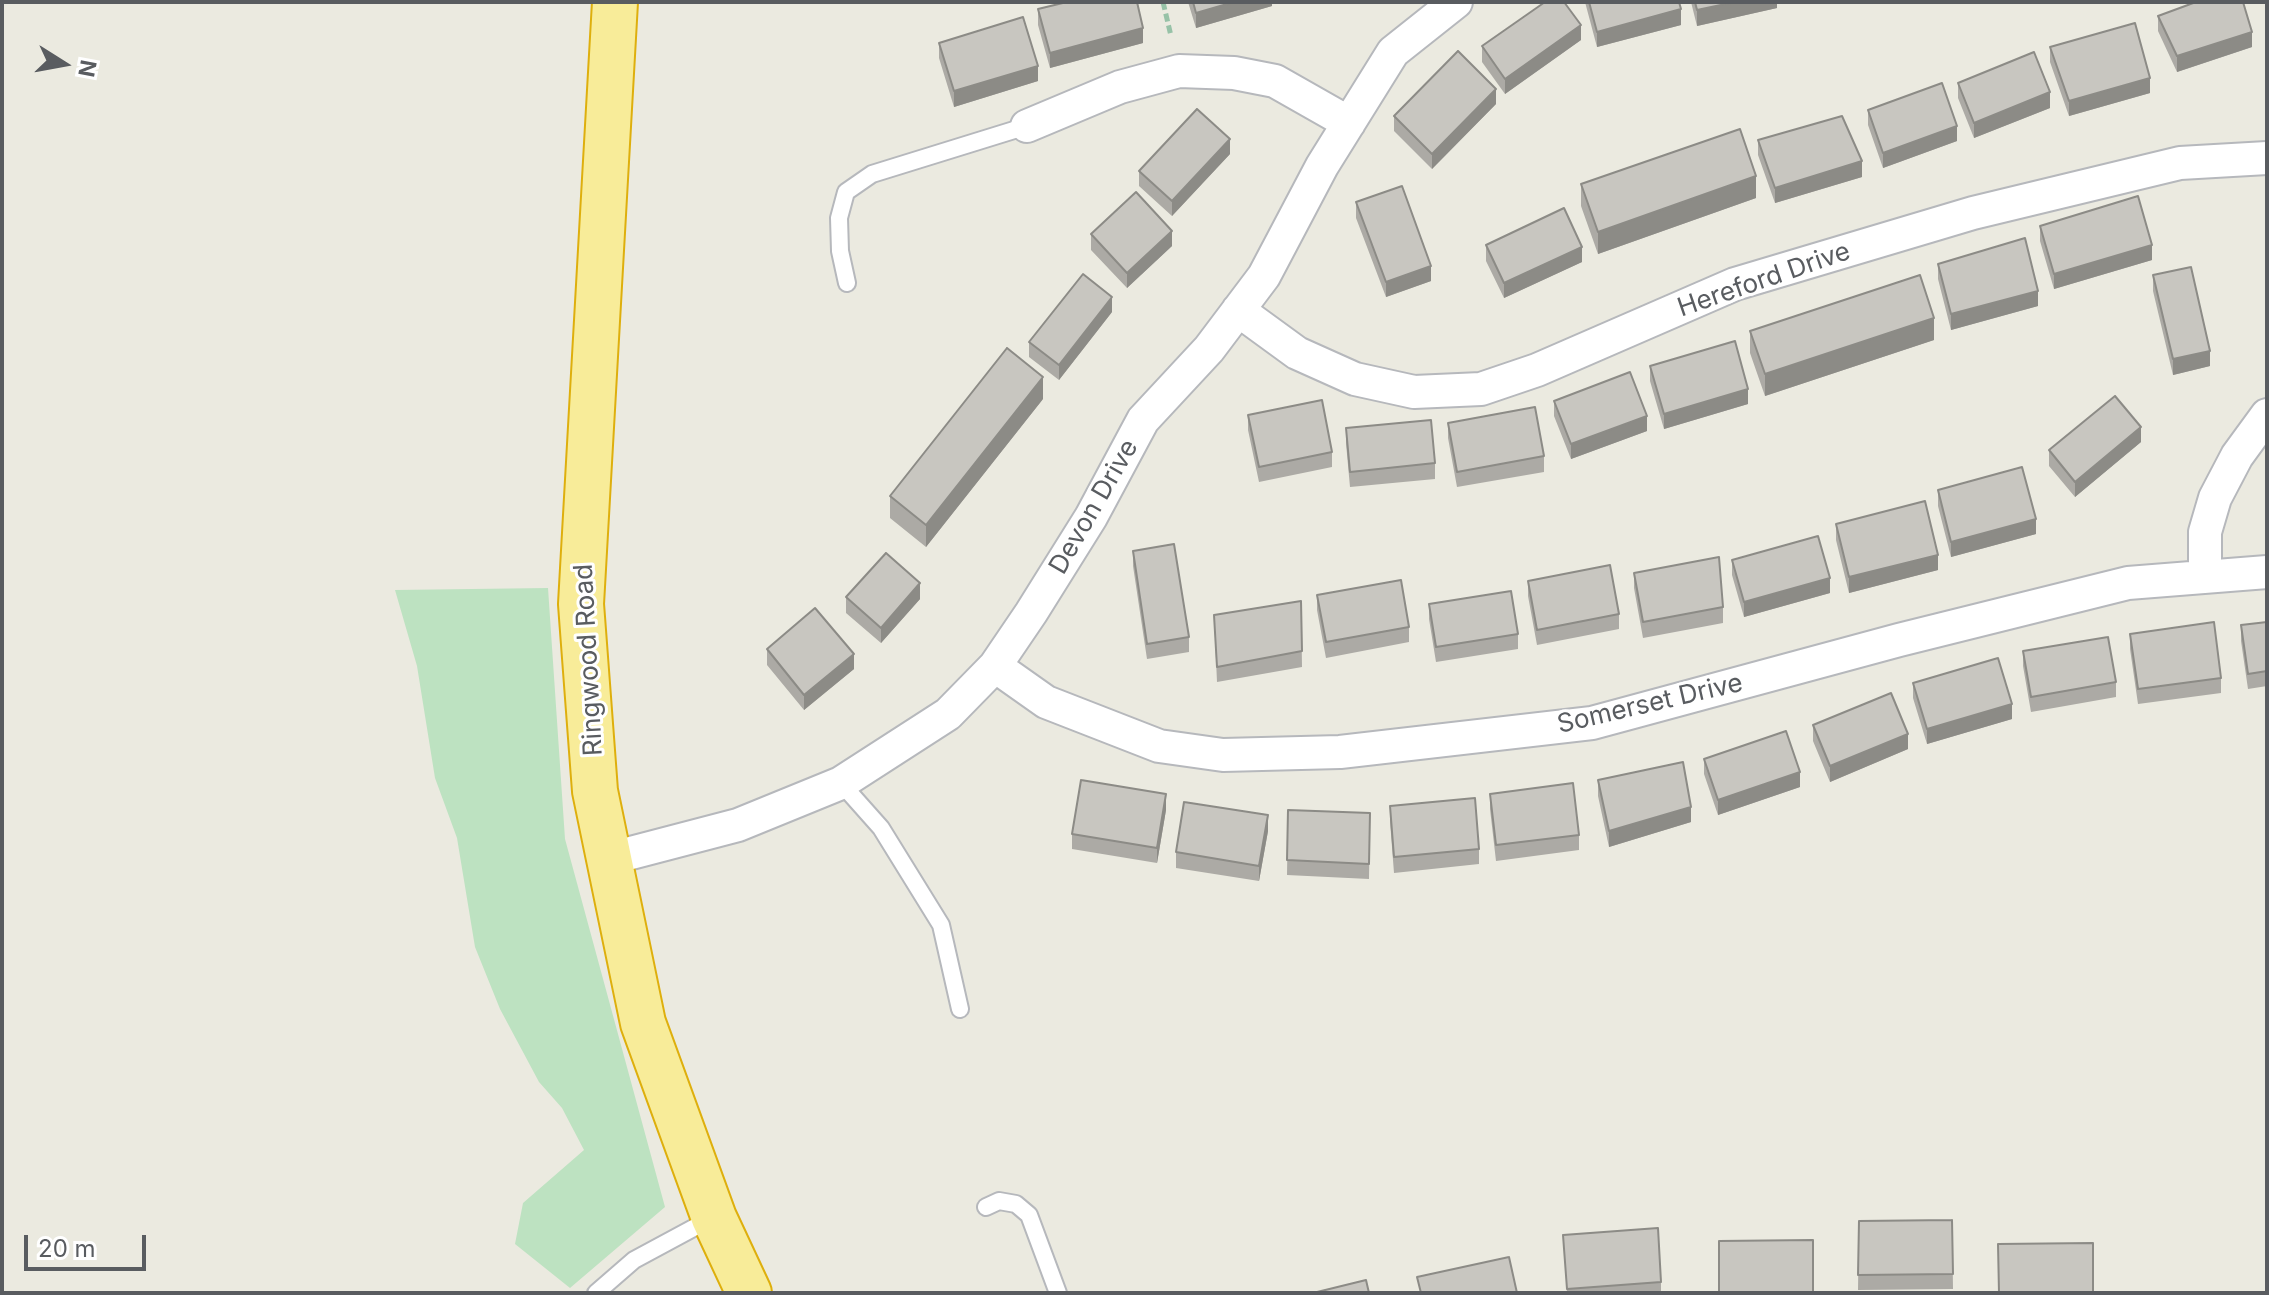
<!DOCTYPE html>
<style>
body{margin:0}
#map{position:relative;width:2269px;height:1295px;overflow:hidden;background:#ebeae0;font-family:Inter,sans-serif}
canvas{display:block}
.frame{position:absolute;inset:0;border:4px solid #595c60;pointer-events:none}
.north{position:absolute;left:24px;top:24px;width:80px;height:80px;-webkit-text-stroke:6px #fff;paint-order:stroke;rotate:101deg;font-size:22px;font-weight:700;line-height:32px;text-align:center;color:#595c60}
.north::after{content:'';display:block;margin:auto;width:28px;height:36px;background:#595c60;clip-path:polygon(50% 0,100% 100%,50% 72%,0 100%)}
.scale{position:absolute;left:24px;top:1235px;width:122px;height:36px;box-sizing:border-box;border:4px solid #595c60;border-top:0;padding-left:10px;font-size:24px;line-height:28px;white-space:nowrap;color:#595c60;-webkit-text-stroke:6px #fff;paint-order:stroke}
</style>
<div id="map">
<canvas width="2269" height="1295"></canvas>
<div class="frame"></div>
<div class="north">N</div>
<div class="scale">20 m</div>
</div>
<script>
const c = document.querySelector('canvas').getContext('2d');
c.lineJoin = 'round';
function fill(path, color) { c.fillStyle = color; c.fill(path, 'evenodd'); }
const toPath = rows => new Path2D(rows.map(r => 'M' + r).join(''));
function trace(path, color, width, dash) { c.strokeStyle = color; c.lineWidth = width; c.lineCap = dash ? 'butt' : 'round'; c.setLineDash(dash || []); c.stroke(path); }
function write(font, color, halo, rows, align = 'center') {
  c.font = font + ' Inter,sans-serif'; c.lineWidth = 6; c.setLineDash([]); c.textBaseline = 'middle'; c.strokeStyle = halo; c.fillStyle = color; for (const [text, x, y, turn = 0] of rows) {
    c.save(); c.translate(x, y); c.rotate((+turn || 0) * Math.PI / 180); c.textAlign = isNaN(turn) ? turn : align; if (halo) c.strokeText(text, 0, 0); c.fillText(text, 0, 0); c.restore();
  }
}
fill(toPath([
 [548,588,565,839,665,1207,570,1288,515,1244,523,1203,584,1150,562,1108,539,1082,500,1009,475,947,457,838,435,778,417,666,395,590]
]), '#bde2c1');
const service = toPath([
 [847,283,840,251,839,218,846,192,872,174,1027,126],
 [841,783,881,828,941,925,960,1009],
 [986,1207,999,1201,1016,1204,1029,1215,1058,1293],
 [596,1293,634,1260,712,1218]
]);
const minor = toPath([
 [1027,126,1120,87,1179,71,1234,73,1275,81,1349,123],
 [1238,310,1297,353,1355,379,1414,392,1481,389,1537,370,1735,284,1973,213,2180,163,2267,158],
 [2205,577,2205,532,2215,498,2237,456,2267,415],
 [995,666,1046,702,1159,746,1223,755,1340,752,1592,723,1899,640,2128,583,2267,572],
 [608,859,738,825,841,783,948,714,995,666,1031,613,1091,517,1143,420,1209,349,1264,276,1322,166,1393,52,1456,2]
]);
const trunk = toPath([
 [615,2,581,604,595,791,643,1023,714,1218,749,1293]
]);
trace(service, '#b6b8bc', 20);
trace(minor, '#b6b8bc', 36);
trace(trunk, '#deaf0d', 48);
trace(toPath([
 [1163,2,1171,36]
]), '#97c2a7', 5, [8, 4]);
trace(service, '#fff', 16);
trace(minor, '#fff', 32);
trace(trunk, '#f8ec99', 44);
fill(toPath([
 [1188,2,1272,2,1272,6,1196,28],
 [1585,2,1679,2,1681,25,1597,47],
 [1691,2,1777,2,1777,8,1697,26],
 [1038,9,1143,43,1050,68,1038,25],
 [2158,16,2252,47,2177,72,2158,31],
 [1581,40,1505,94,1482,62,1482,46],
 [939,43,1038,81,954,107,939,58],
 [2050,47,2150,93,2069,116,2050,62],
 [1958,83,2050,108,1974,138,1958,98],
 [1496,104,1432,169,1394,131,1394,116],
 [1868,110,1957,141,1883,168,1868,125],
 [1758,140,1862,177,1775,203,1758,155],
 [1230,154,1172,216,1139,186,1139,171],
 [1581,184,1756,198,1598,254,1581,206],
 [1356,202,1431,281,1386,297,1356,218],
 [2040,226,2152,260,2054,289,2040,241],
 [1091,234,1172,246,1127,288,1091,250],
 [1486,245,1582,262,1504,298,1486,261],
 [1938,264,2038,306,1951,330,1938,279],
 [2153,275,2210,366,2173,375,2153,291],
 [1112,312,1059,380,1029,357,1029,342],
 [1750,331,1934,340,1765,396,1750,353],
 [1650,366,1748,404,1664,429,1650,381],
 [1043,399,926,547,890,518,890,496],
 [1554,401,1647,431,1571,459,1554,416],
 [1248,415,1332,452,1332,467,1259,482,1248,430],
 [1448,423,1544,456,1544,472,1457,487,1448,438],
 [1346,428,1435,463,1435,479,1350,487,1346,443],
 [2141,442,2075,497,2049,466,2049,450],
 [1938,490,2036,534,1951,557,1938,506],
 [1836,524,1938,570,1849,593,1836,540],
 [1133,551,1189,637,1189,652,1147,659,1133,566],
 [1732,560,1830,593,1744,617,1732,575],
 [1634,573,1723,607,1723,623,1643,638,1634,588],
 [1528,581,1619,614,1619,629,1537,645,1528,596],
 [1317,595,1409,627,1409,642,1326,658,1317,610],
 [846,597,920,599,881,643,846,613],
 [1301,601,1302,667,1217,682,1214,615],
 [1429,604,1518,634,1518,649,1436,662,1429,619],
 [2267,622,2267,686,2248,689,2241,641,2241,625],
 [2130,634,2221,678,2221,693,2138,704,2130,649],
 [767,649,854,669,804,710,767,665],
 [2023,651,2116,682,2116,697,2031,712,2023,666],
 [1913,683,2012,719,1927,744,1913,698],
 [1813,725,1908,749,1830,782,1813,741],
 [1704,759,1800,787,1718,815,1704,774],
 [1598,780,1691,822,1609,847,1598,796],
 [1490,794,1579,835,1579,850,1496,861,1490,809],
 [1390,806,1479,849,1479,864,1394,873,1390,821],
 [1166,810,1157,863,1072,849,1072,834],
 [1288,810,1370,813,1369,879,1287,875],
 [1268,831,1259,881,1176,868,1176,852],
 [1952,1220,1953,1289,1858,1290,1859,1221],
 [1563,1235,1661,1282,1661,1293,1567,1293]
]), '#acaaa5');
fill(toPath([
 [1234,2,1272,2,1272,6,1196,28,1196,13],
 [1735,2,1777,2,1777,8,1697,26,1697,10],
 [1681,9,1681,25,1597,47,1597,32],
 [1581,25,1581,40,1505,94,1505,79],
 [1143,28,1143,43,1050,68,1050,53],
 [2252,32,2252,47,2177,72,2177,56],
 [1038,66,1038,81,954,107,954,91],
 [2150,78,2150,93,2069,116,2069,101],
 [1496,89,1496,104,1432,169,1432,154],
 [2050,92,2050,108,1974,138,1974,123],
 [1957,126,1957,141,1883,168,1883,153],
 [1230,139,1230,154,1172,216,1172,201],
 [1862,161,1862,177,1775,203,1775,188],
 [1756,176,1756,198,1598,254,1598,232],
 [1172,231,1172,246,1127,288,1127,273],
 [2152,245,2152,260,2054,289,2054,274],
 [1582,247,1582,262,1504,298,1504,283],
 [1431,266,1431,281,1386,297,1386,282],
 [2038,291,2038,306,1951,330,1951,314],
 [1112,297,1112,312,1059,380,1059,365],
 [1934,318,1934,340,1765,396,1765,374],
 [2210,351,2210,366,2173,375,2173,359],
 [1043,377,1043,399,926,547,926,525],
 [1748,389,1748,404,1664,429,1664,414],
 [1647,416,1647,431,1571,459,1571,444],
 [2141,427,2141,442,2075,497,2075,482],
 [2036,519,2036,534,1951,557,1951,542],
 [1938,555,1938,570,1849,593,1849,577],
 [1830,578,1830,593,1744,617,1744,602],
 [920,583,920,599,881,643,881,628],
 [854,654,854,669,804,710,804,695],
 [2012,704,2012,719,1927,744,1927,729],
 [1908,734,1908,749,1830,782,1830,766],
 [1800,772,1800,787,1718,815,1718,800],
 [1166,794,1166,810,1157,863,1157,848],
 [1691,807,1691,822,1609,847,1609,831],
 [1268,815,1268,831,1259,881,1259,866]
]), '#8c8b86');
const building = toPath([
 [1067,2,1137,2,1143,28,1050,53,1038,9,1067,2],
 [1193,2,1234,2,1196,13,1193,2],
 [1545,2,1564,2,1581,25,1505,79,1482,46,1545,2],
 [1589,2,1679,2,1681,9,1597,32,1589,2],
 [1695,2,1735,2,1697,10,1695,2],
 [2196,2,2243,2,2252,32,2177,56,2158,16,2196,2],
 [1023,17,1038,66,954,91,939,43,1023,17],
 [2135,23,2150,78,2069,101,2050,47,2135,23],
 [1458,51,1496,89,1432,154,1394,116,1458,51],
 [2034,52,2050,92,1974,123,1958,83,2034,52],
 [1942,83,1957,126,1883,153,1868,110,1942,83],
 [1197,109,1230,139,1172,201,1139,171,1197,109],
 [1842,116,1862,161,1775,188,1758,140,1842,116],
 [1740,129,1756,176,1598,232,1581,184,1740,129],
 [1402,186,1431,266,1386,282,1356,202,1402,186],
 [1136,192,1172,231,1127,273,1091,234,1136,192],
 [2138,196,2152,245,2054,274,2040,226,2138,196],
 [1564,208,1582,247,1504,283,1486,245,1564,208],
 [2025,238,2038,291,1951,314,1938,264,2025,238],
 [2191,267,2210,351,2173,359,2153,275,2191,267],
 [1083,274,1112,297,1059,365,1029,342,1083,274],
 [1920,275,1934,318,1765,374,1750,331,1920,275],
 [1735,341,1748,389,1664,414,1650,366,1735,341],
 [1007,348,1043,377,926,525,890,496,1007,348],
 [1630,372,1647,416,1571,444,1554,401,1630,372],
 [2115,396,2141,427,2075,482,2049,450,2115,396],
 [1322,400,1332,452,1259,467,1248,415,1322,400],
 [1535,407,1544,456,1457,472,1448,423,1535,407],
 [1431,420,1435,463,1350,472,1346,428,1431,420],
 [2022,467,2036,519,1951,542,1938,490,2022,467],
 [1925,501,1938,555,1849,577,1836,524,1925,501],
 [1818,536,1830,578,1744,602,1732,560,1818,536],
 [1174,544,1189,637,1147,644,1133,551,1174,544],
 [886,553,920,583,881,628,846,597,886,553],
 [1719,557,1723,607,1643,622,1634,573,1719,557],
 [1610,565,1619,614,1537,630,1528,581,1610,565],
 [1401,580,1409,627,1326,642,1317,595,1401,580],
 [1511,591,1518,634,1436,647,1429,604,1511,591],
 [1301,601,1302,651,1217,667,1214,615,1301,601],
 [815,608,854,654,804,695,767,649,815,608],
 [2214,622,2221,678,2138,689,2130,634,2214,622],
 [2267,622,2267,671,2248,674,2241,625,2267,622],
 [2108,637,2116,682,2031,697,2023,651,2108,637],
 [1998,658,2012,704,1927,729,1913,683,1998,658],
 [1891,693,1908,734,1830,766,1813,725,1891,693],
 [1786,731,1800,772,1718,800,1704,759,1786,731],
 [1683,762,1691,807,1609,831,1598,780,1683,762],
 [1081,780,1166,794,1157,848,1072,834,1081,780],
 [1573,783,1579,835,1496,845,1490,794,1573,783],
 [1475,798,1479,849,1394,857,1390,806,1475,798],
 [1184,802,1268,815,1259,866,1176,852,1184,802],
 [1288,810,1370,813,1369,864,1287,860,1288,810],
 [1952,1220,1953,1274,1858,1275,1859,1221,1952,1220],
 [1658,1228,1661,1282,1567,1289,1563,1235,1658,1228],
 [1813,1240,1813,1293,1719,1293,1719,1241,1813,1240],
 [2093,1243,2093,1293,1999,1293,1998,1244,2093,1243],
 [1509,1257,1517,1293,1421,1293,1417,1277,1509,1257],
 [1366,1280,1369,1293,1313,1293,1366,1280]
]);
fill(building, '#c8c6c0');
trace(building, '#8c8b86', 2);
write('26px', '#595c60', '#fff', [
 ["Hereford Drive",1764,280,-19],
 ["Devon Drive",1094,507,-60],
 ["Ringwood Road",589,660,-93],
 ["Somerset Drive",1650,704,-13]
]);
</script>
